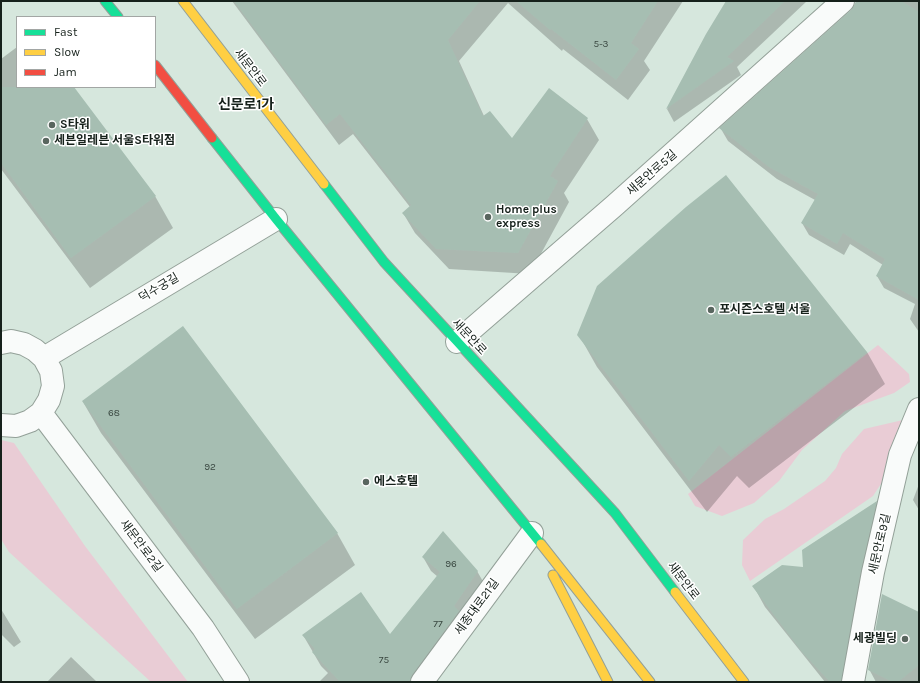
<!DOCTYPE html>
<meta charset="utf-8">
<style>
body{margin:0}
#map{position:relative;width:920px;height:683px;overflow:hidden;background:#d6e7dd;font-family:Karla,sans-serif}
canvas{display:block}
.frame{position:absolute;inset:0;border:2px solid #16211b;pointer-events:none}
.legend{position:absolute;left:16px;top:16px;width:140px;height:72px;box-sizing:border-box;background:#fff;border:1px solid #a2a6a4;margin:0;padding:5px 7px;list-style:none;font-size:12px;color:#16211b}
.legend li{display:flex;align-items:center;gap:8px;height:20px}
.legend b{width:20px;border:1px solid #a2a6a4}
</style>
<div id="map">
<canvas width="920" height="683"></canvas>
<div class="frame"></div>
<ul class="legend">
<li><b style="height:5px;background:#16e098"></b>Fast</li>
<li><b style="height:5px;background:#ffcf43"></b>Slow</li>
<li><b style="height:5px;background:#f24e42"></b>Jam</li>
</ul>
</div>
<script>
const c = document.querySelector('canvas').getContext('2d');
c.lineJoin = 'round';
function fill(path, color) { c.fillStyle = color; c.fill(path, 'evenodd'); }
const toPath = rows => new Path2D(rows.map(r => 'M' + r).join(''));
function trace(path, color, width, dash) { c.strokeStyle = color; c.lineWidth = width; c.lineCap = dash ? 'butt' : 'round'; c.setLineDash(dash || []); c.stroke(path); }
function write(font, color, halo, rows, align = 'center') {
  c.font = font + ' Karla,"Noto Sans KR",sans-serif'; c.lineWidth = 3; c.setLineDash([]); c.textBaseline = 'middle'; c.strokeStyle = halo; c.fillStyle = color; for (const [text, x, y, turn = 0] of rows) {
    c.save(); c.translate(x, y); c.rotate((+turn || 0) * Math.PI / 180); c.textAlign = isNaN(turn) ? turn : align; if (halo) c.strokeText(text, 0, 0); c.fillText(text, 0, 0); c.restore();
  }
}
fill(toPath([
 [878,345,909,374,910,382,894,393,845,411,802,450,779,481,754,503,722,516,695,506,688,494],
 [916,417,900,455,873,496,750,581,742,565,743,540,765,519,784,509,825,481,836,468,842,454,864,429],
 [1,440,14,443,85,546,188,682,151,682,9,552,1,539]
]), '#e9ccd5');
fill(toPath([
 [232,1,683,1,644,61,650,70,628,100,563,49,562,51,508,3,459,61,484,116,512,140,587,119,599,140,564,193,569,202,530,274,449,269,415,233,403,213,410,207,353,134,339,145],
 [729,1,807,1,737,67,741,75,674,122,667,109,722,10],
 [856,1,919,1,919,332,910,319,915,304,884,288,877,276,883,265,850,244,844,255,809,235,802,223,815,200,777,179,728,141,721,129,852,11],
 [17,47,17,87,73,87,155,196,173,228,90,288,1,169,1,59],
 [579,335,867,352,885,384,749,488,737,476,707,512,597,367],
 [83,402,337,533,355,565,255,639,101,433],
 [919,484,919,510,913,500],
 [876,502,888,522,855,682,825,682,765,607,754,587,804,568],
 [423,557,477,571,485,585,424,682,319,682,328,673,321,666,303,635,390,636,438,577,431,571],
 [1,609,21,642,14,647,1,634],
 [919,613,919,682,876,682,869,669],
 [71,657,97,682,47,682]
]), '#0003');
fill(toPath([
 [234,1,480,1,448,40,483,116,490,111,512,138,549,88,588,118,550,176,558,181,518,253,436,249,402,213,411,205,340,114,326,125],
 [516,1,658,1,631,43,639,49,616,80,551,29,550,30],
 [726,1,785,1,727,57,734,61,666,109,706,34],
 [857,1,901,1,919,12,919,300,876,276,885,259,843,233,837,244,801,223,818,194,769,167,719,128,851,10],
 [1,87,74,87,156,196,71,258,1,163],
 [726,175,867,352,731,457,719,445,689,481,577,335,597,286,686,207],
 [183,326,338,533,237,609,82,401],
 [877,501,861,570,841,682,830,682,802,652,752,586,782,565,803,567,802,550],
 [443,531,478,571,454,606,459,611,412,675,409,682,340,682,312,652,315,649,302,635,361,592,390,634,440,572,422,557],
 [882,594,919,612,919,665,898,682,893,682,868,670]
]), '#a6beb2');
const street = toPath([
 [457,342,614,206,843,1],
 [1,343,11,341,24,344,35,350,44,358,51,371,53,386,49,400,41,413,30,421,16,426,1,425],
 [44,358,276,219],
 [41,413,203,628,238,682],
 [422,682,532,533],
 [853,682,873,572,900,455,919,409]
]);
const fast = toPath([
 [105,1,118,17],
 [212,138,276,219,541,544],
 [324,184,384,262,615,513,675,592]
]);
const slow = toPath([
 [183,1,324,184],
 [541,544,650,682],
 [553,575,608,682],
 [675,592,744,682]
]);
const jam = toPath([
 [155,65,212,138]
]);
trace(street, '#93a098', 24);
trace(fast, '#93a098', 11);
trace(slow, '#93a098', 11);
trace(jam, '#93a098', 11);
trace(street, '#f9fbfa', 22);
trace(fast, '#16e098', 9);
trace(slow, '#ffcf43', 9);
trace(jam, '#f24e42', 9);
for (const [x, y, r, color] of [
 [52,125,4,"#59665f"],
 [46,141,4,"#59665f"],
 [488,217,4,"#59665f"],
 [711,310,4,"#59665f"],
 [366,482,4,"#59665f"],
 [905,639,4,"#59665f"]
]) { const dot = new Path2D(); dot.arc(x, y, r, 0, 2 * Math.PI); c.fillStyle = color; c.fill(dot); trace(dot, '#fff', 1.5); }
write('10px', '#3a4841', null, [
 ["5-3",601,44],
 ["68",114,413],
 ["92",210,467],
 ["96",451,564],
 ["77",438,624],
 ["75",384,660]
]);
write('12px', '#16211b', '#fff', [
 ["새문안로",250,68,52],
 ["새문안로5길",652,173,-41],
 ["덕수궁길",159,288,-31],
 ["새문안로",469,337,47],
 ["새문안로9길",880,544,-77],
 ["새문안로2길",141,546,53],
 ["새문안로",683,581,53],
 ["세종대로21길",477,607,-54]
]);
write('bold 12px', '#16211b', '#fff', [
 ["S타워",60,125],
 ["세븐일레븐 서울S타워점",54,141],
 ["Home plus",496,210],
 ["express",496,224],
 ["포시즌스호텔 서울",719,310],
 ["에스호텔",374,482],
 ["세광빌딩",897,639,"right"]
], 'left');
write('bold 14px', '#16211b', '#fff', [
 ["신문로1가",246,105]
]);
</script>
